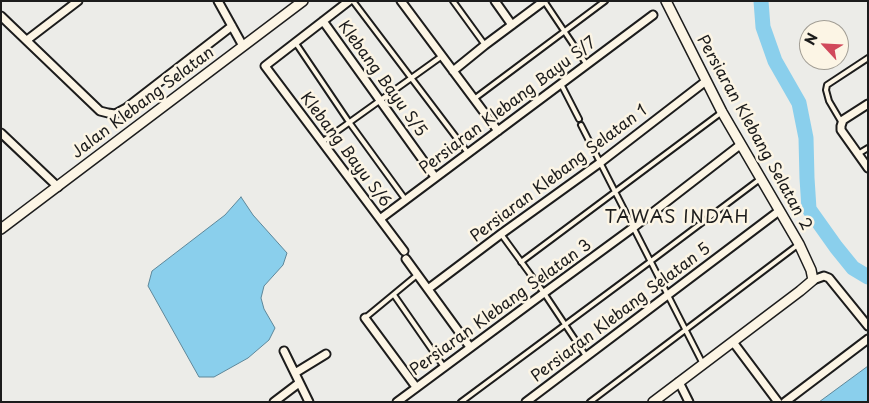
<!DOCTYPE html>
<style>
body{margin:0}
#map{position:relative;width:869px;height:403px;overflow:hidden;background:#ecece8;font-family:"Playpen Sans",sans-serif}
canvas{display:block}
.frame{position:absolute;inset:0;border:2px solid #1c1c1c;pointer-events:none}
.north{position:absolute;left:799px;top:20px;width:50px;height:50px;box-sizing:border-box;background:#fcf5e5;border:1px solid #a29e95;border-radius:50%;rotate:295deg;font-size:14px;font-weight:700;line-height:20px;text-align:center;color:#1c1c1c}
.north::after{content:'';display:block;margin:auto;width:18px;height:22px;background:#d1495b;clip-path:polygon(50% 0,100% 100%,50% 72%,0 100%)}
</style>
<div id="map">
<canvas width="869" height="403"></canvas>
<div class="frame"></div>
<div class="north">N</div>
</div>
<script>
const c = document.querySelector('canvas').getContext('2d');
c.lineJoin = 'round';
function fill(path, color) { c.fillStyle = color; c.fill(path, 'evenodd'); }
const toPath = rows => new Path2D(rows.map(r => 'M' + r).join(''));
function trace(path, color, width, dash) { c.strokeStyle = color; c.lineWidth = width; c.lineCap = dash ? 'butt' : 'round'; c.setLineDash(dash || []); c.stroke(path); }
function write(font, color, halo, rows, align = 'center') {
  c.font = font + ' "Playpen Sans",sans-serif'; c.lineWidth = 5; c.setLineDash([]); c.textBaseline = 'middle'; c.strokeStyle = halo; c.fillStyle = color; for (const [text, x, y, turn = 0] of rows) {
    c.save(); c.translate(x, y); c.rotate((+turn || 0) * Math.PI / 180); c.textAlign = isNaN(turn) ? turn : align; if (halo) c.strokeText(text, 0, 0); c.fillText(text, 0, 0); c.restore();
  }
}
const water = toPath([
 [241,197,253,215,287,253,283,265,264,286,261,298,264,309,275,328,269,340,248,358,214,377,199,377,148,286,152,271,225,215,241,197],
 [868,366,868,402,819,402,868,366]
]);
fill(water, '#8acfec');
trace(water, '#5e8799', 1);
trace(toPath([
 [761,1,763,27,775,61,799,103,806,138,807,178,809,209,836,247,853,268,868,277]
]), '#8acfec', 15);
const service = toPath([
 [353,1,468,153],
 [453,1,485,45],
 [544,1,587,65],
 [295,42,349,122,405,199],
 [561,84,579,119],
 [474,99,605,1],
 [842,123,829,101,826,90,827,85,868,58],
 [581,125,703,364],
 [322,142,442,56],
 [858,154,868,148],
 [501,234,544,293,586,356],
 [521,262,722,112],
 [394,295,444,367],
 [365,318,417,275],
 [461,402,651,261,760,179],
 [590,402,799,244]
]);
const minor = toPath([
 [218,1,243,46],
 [349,1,265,66,404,251],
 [401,1,498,131],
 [495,1,512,25],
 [1,16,100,111,108,113,115,114,126,108,232,26],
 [323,21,435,177],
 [27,40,78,1],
 [453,71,485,45,544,1],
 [868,104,843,120,841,126,841,130,868,168],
 [1,133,58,187],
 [380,219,653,15],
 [406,259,470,347],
 [813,280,824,276,829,278,868,326],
 [428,289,501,234,601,162,706,81],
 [365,318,416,387],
 [733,342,778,402],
 [284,351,309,402],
 [295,373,326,354],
 [679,382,689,402],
 [274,402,299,383],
 [397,402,544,293,634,227,740,145],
 [526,402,779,211],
 [785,402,868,339]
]);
const tertiary = toPath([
 [1,229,303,1],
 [653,402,800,291,813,280,811,270,799,244,722,112,666,1]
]);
trace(service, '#1c1c1c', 8);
trace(minor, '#1c1c1c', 11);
trace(tertiary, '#1c1c1c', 12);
trace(service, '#fcf5e5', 4);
trace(minor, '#fcf5e5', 7);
trace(tertiary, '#fcf5e5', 9);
write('16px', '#1c1c1c', '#fcf5e5', [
 ["Klebang Bayu S/5",382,79,54],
 ["Jalan Klebang Selatan",143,103,-37],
 ["Persiaran Klebang Bayu S/7",508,106,-37],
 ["Persiaran Klebang Selatan 2",754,133,61],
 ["Klebang Bayu S/6",345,150,53],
 ["Persiaran Klebang Selatan 1",559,174,-37],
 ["Persiaran Klebang Selatan 3",501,308,-36],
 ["Persiaran Klebang Selatan 5",621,313,-37]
]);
c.letterSpacing = '1px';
write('18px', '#1c1c1c', '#fcf5e5', [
 ["TAWAS INDAH",677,218]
]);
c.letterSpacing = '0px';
</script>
